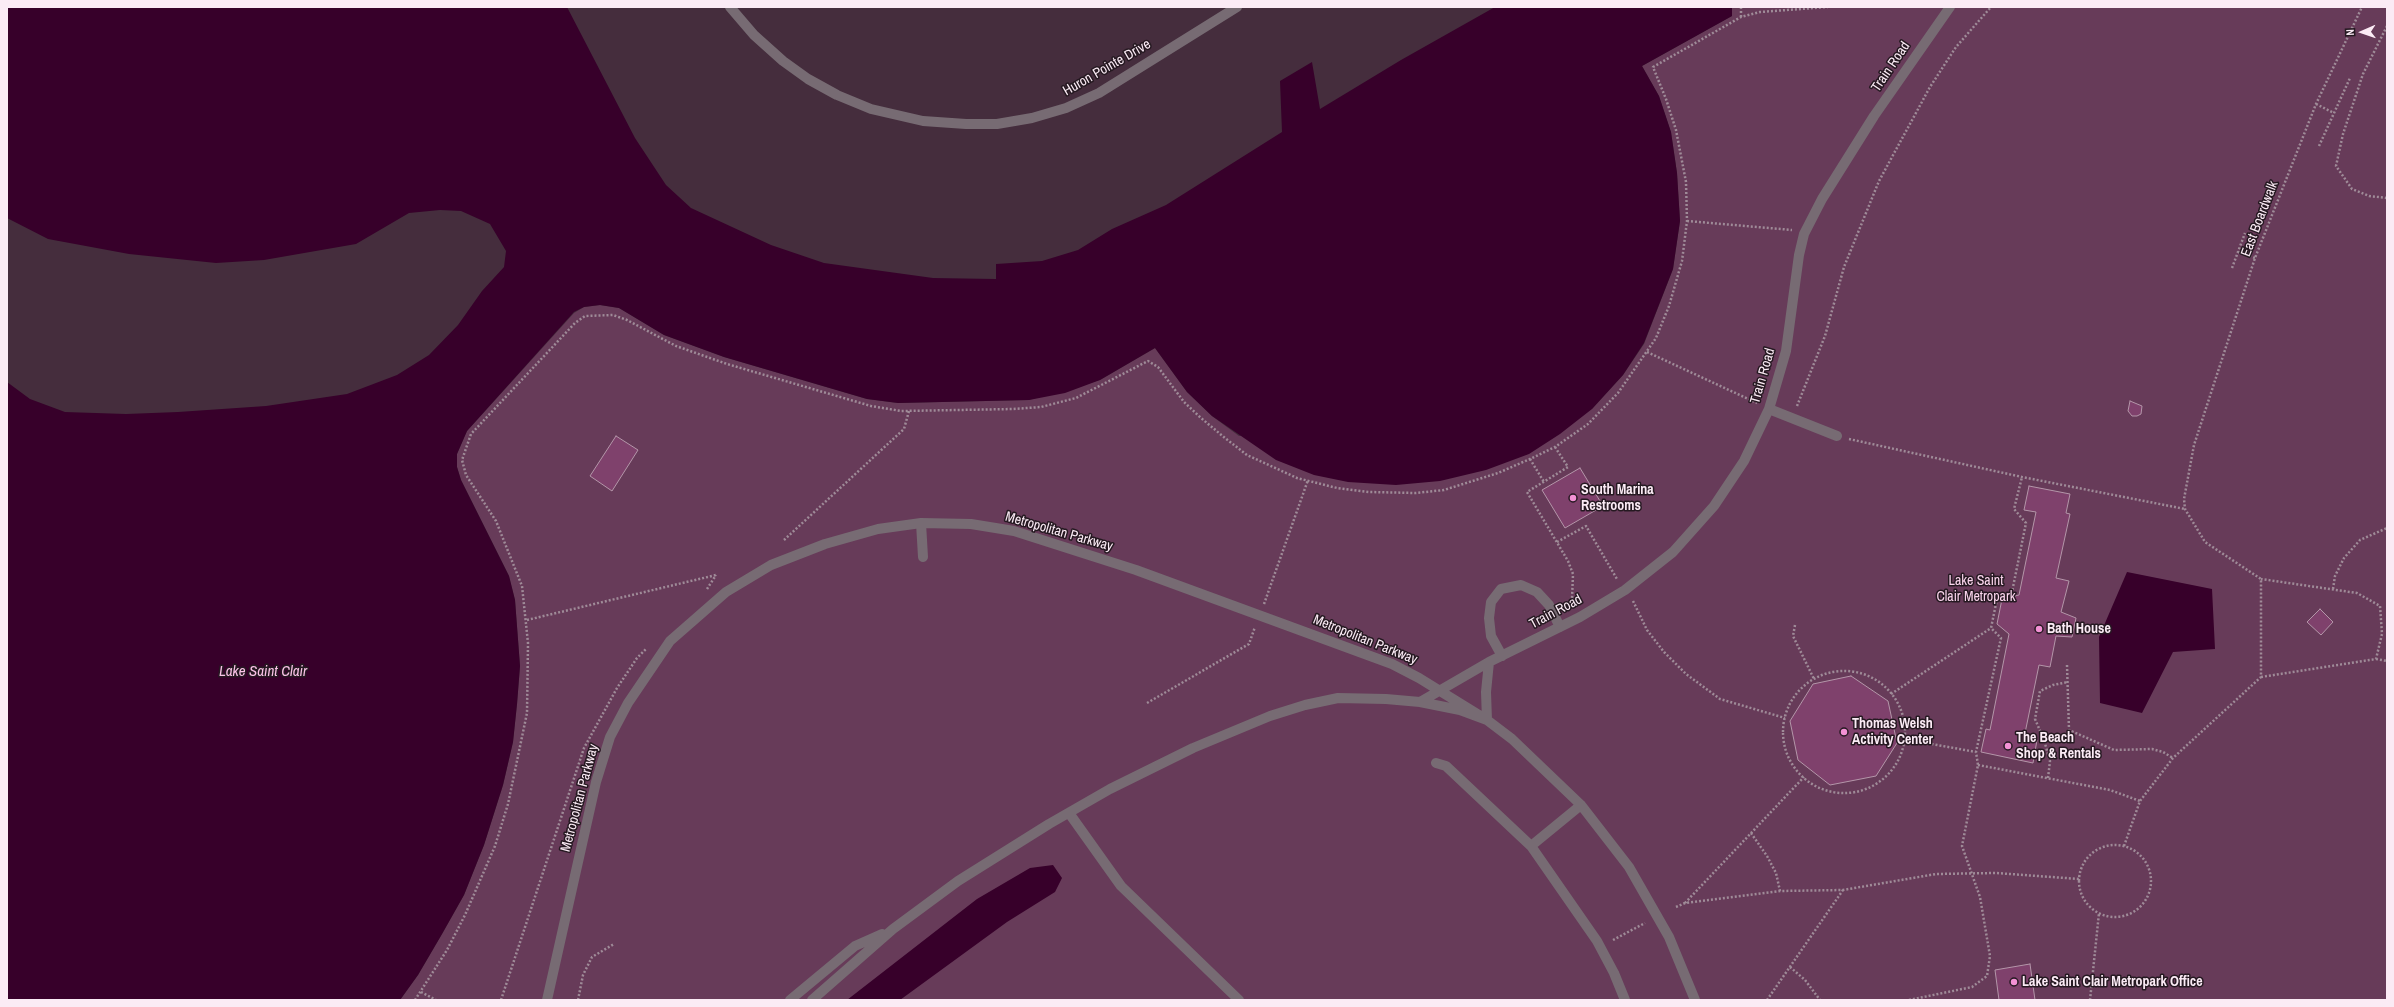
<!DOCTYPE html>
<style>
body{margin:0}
#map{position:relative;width:2394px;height:1007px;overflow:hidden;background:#452d3d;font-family:"Archivo Narrow",sans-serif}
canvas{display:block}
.frame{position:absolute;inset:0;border:8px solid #fbebf5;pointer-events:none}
.north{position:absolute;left:2342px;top:12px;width:40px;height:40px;-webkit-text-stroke:3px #251921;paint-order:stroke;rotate:268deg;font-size:11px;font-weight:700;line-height:16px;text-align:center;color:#fbebf5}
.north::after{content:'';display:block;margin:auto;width:14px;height:18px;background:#fbebf5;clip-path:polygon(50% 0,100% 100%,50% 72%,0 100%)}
</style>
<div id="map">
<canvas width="2394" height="1007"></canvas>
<div class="frame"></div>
<div class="north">N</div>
</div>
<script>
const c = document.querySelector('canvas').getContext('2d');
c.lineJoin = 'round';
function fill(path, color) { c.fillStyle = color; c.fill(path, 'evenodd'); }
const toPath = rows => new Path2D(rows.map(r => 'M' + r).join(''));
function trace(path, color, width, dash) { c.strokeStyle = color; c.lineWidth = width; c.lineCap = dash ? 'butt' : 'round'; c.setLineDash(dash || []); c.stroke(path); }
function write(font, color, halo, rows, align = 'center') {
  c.font = font + ' "Archivo Narrow",sans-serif'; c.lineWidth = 3; c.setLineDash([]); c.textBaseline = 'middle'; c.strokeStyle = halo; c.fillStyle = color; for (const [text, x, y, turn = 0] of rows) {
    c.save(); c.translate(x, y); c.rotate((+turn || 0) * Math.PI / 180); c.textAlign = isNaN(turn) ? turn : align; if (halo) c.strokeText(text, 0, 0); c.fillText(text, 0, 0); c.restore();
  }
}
fill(toPath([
 [1732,7,2387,7,2387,1000,400,1000,418,975,442,934,464,895,484,845,503,785,513,742,517,704,520,666,515,600,509,576,461,480,457,467,457,454,467,431,574,313,584,307,600,305,619,308,664,335,724,357,867,399,898,403,1029,400,1100,380,1155,348,1187,392,1212,416,1239,436,1592,409,1623,375,1644,344,1673,269,1680,221,1677,173,1671,132,1659,96,1642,66,1732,16]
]), '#673b59');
fill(toPath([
 [7,7,567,7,635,138,666,185,691,208,771,245,824,263,933,278,996,279,996,264,1042,261,1078,250,1112,229,1166,205,1282,132,1280,81,1312,62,1320,109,1401,60,1495,7,1732,7,1732,16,1642,66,1659,96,1671,132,1677,173,1680,221,1673,269,1644,343,1623,375,1592,409,1560,434,1529,454,1486,470,1440,481,1396,485,1348,482,1314,475,1276,460,1212,416,1187,392,1155,348,1100,380,1065,393,1029,400,898,403,867,399,724,357,664,335,619,308,600,305,584,307,574,312,467,431,457,454,457,467,461,480,509,576,515,600,520,666,517,704,513,742,503,785,484,845,464,895,442,934,418,975,400,1000,7,1000,7,382,30,399,65,412,126,414,178,412,266,406,347,394,397,375,429,355,458,325,482,291,504,267,506,251,490,224,461,211,440,210,409,213,356,244,264,260,216,263,129,254,48,239,7,218],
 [2127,572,2212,589,2215,649,2173,652,2142,713,2100,703,2099,637],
 [1053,865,1062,878,1055,892,1007,922,900,1000,847,1000,977,899,1030,868]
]), '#37002a');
const building = toPath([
 [2130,401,2142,406,2141,414,2137,416,2132,416,2128,411,2130,401],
 [616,436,638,450,612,491,590,476,616,436],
 [1580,468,1603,506,1565,528,1542,490,1580,468],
 [2029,486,2070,494,2066,513,2070,514,2056,578,2069,581,2061,612,2076,618,2072,637,2056,636,2050,667,2039,665,2024,738,2037,740,2033,763,1981,752,1986,729,1990,730,2009,634,1997,624,2002,599,2019,595,2036,512,2024,510,2029,486],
 [2320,609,2333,622,2321,635,2307,622,2320,609],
 [1851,676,1888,701,1897,743,1876,776,1830,785,1798,760,1790,721,1813,684,1851,676],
 [2030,964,2035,1000,1999,1000,1995,970,2030,964]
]);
fill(building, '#7f416c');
trace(building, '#b496a9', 1);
trace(toPath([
 [1741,7,1741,17],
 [2387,26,2363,74,2343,134,2336,166,2352,189,2369,196,2387,198],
 [2316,104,2334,113],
 [2319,146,2350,78],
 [1687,221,1792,230],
 [2238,252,2255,258],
 [2232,268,2245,233],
 [1647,352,1757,403],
 [1797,406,1825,336,1844,267,1879,181,1930,87,1956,47,1991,7],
 [1849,439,2022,477,2185,509],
 [1555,447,1568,467,1527,492,1568,561,1573,574,1572,599,1575,605],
 [1530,459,1544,482],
 [784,540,904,429,909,411],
 [1557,542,1586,526,1617,579],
 [707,589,716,575],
 [2333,589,2335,576,2344,558,2360,540,2387,528],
 [1633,601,1647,630,1664,652,1686,674,1720,699,1785,718],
 [1264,604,1308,480],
 [527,620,716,575],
 [1795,625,1793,636,1814,679],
 [2376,659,2387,661],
 [2067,665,2069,730,2114,750,2152,749,2163,752,2173,758],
 '1783 732a61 61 0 1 1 122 0a61 61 0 1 1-122 0Z',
 [2261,677,2376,659,2382,634,2380,606,2357,593,2261,579],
 [1891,694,1991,628],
 [1147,703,1249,644,1255,627],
 [1904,739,1976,752],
 [1978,765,2110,790,2140,801],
 [2048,778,2050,761,2044,740,2035,719,2040,691,2053,685,2068,682],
 [1751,833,1767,856,1776,873,1780,891],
 '2079 881a36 36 0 1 1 72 0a36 36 0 1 1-72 0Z',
 [2124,846,2140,801,2173,758,2261,677,2261,579,2205,542,2185,509,2184,499,2194,445,2255,258,2316,104,2362,7],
 [1685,903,1804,777],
 [1676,907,1685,903,1780,891,1843,890,1936,874,1996,873,2079,879],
 [1613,940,1645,923],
 [1790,967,1805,980,1820,1000],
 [421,992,436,1000],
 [415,1000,447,950,465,915,495,846,508,804,527,713,528,643,522,586,496,521,466,475,462,460,471,434,575,323,585,316,613,315,627,320,676,346,727,364,871,406,901,411,1013,409,1041,407,1076,398,1148,361,1158,367,1184,402,1201,418,1225,438,1247,455,1297,478,1337,488,1369,492,1416,493,1444,490,1498,473,1530,459,1555,447,1588,424,1618,393,1656,338,1669,306,1682,261,1687,221,1686,182,1676,130,1666,99,1653,67,1741,17,1760,12,1828,7],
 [501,1000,584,748,617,688,637,658,647,648],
 [578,1000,583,975,592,957,614,944],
 [1767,1000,1843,890],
 [1909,1000,1972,987,1987,976,1990,956,1980,897,1962,846,1978,765,1976,752,2001,638,1991,628,1997,599,2012,592,2026,523,2014,509,2022,477],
 [2090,1000,2099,913]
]), '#9f8b98', 2.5, [2, 2]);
trace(toPath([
 [730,7,754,35,783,61,808,79,837,95,871,109,923,121,966,124,997,124,1032,118,1066,108,1099,93,1237,7],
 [1769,409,1837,436],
 [921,523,923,557],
 [1502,656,1491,636,1489,618,1491,602,1501,589,1521,585,1537,592,1549,605,1560,627],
 [1420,702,1489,662,1580,617,1625,590,1673,552,1714,506,1744,461,1769,409,1786,351,1799,255,1804,234,1822,199,1874,116,1950,7],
 [1487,720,1486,692,1489,662],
 [1436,763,1446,766,1531,846,1597,941,1614,973,1625,1000],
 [1069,813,1121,886,1239,1000],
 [1531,846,1581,805],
 [547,1000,596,782,610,737,628,703,670,641,726,592,771,565,825,544,878,529,921,523,971,524,1014,531,1136,570,1392,664,1419,678,1487,720],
 [790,1000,855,946,882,934],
 [812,1000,893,929,958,881,1049,824,1110,789,1193,748,1270,716,1305,705,1338,698,1386,699,1420,702,1460,710,1487,720,1512,739,1581,805,1629,867,1669,937,1695,1000]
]), '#776b73', 10);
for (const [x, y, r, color] of [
 [1573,498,4,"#f391d5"],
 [2039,629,4,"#f391d5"],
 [1844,732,4,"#f391d5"],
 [2008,746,4,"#f391d5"],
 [2014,982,4,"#f391d5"]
]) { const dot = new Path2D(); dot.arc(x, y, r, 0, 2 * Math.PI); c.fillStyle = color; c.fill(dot); trace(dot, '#251921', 1.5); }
write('14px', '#fbebf5', '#251921', [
 ["Train Road",1891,67,-56],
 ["Huron Pointe Drive",1107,68,-30],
 ["East Boardwalk",2260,219,-69],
 ["Train Road",1763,376,-74],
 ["Metropolitan Parkway",1059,532,16],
 ["Train Road",1556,612,-28],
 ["Metropolitan Parkway",1365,640,22],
 ["Metropolitan Parkway",580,798,-75]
]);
write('bold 14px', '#fbebf5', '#251921', [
 ["South Marina",1581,490],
 ["Restrooms",1581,506],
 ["Bath House",2047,629],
 ["Thomas Welsh",1852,724],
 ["Activity Center",1852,740],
 ["The Beach",2016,738],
 ["Shop & Rentals",2016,754],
 ["Lake Saint Clair Metropark Office",2022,982]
], 'left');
write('14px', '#fcd6ee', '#251921', [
 ["Lake Saint",1976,581],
 ["Clair Metropark",1976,597]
]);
write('italic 15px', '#fac2e7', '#251921', [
 ["Lake Saint Clair",263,672]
]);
</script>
